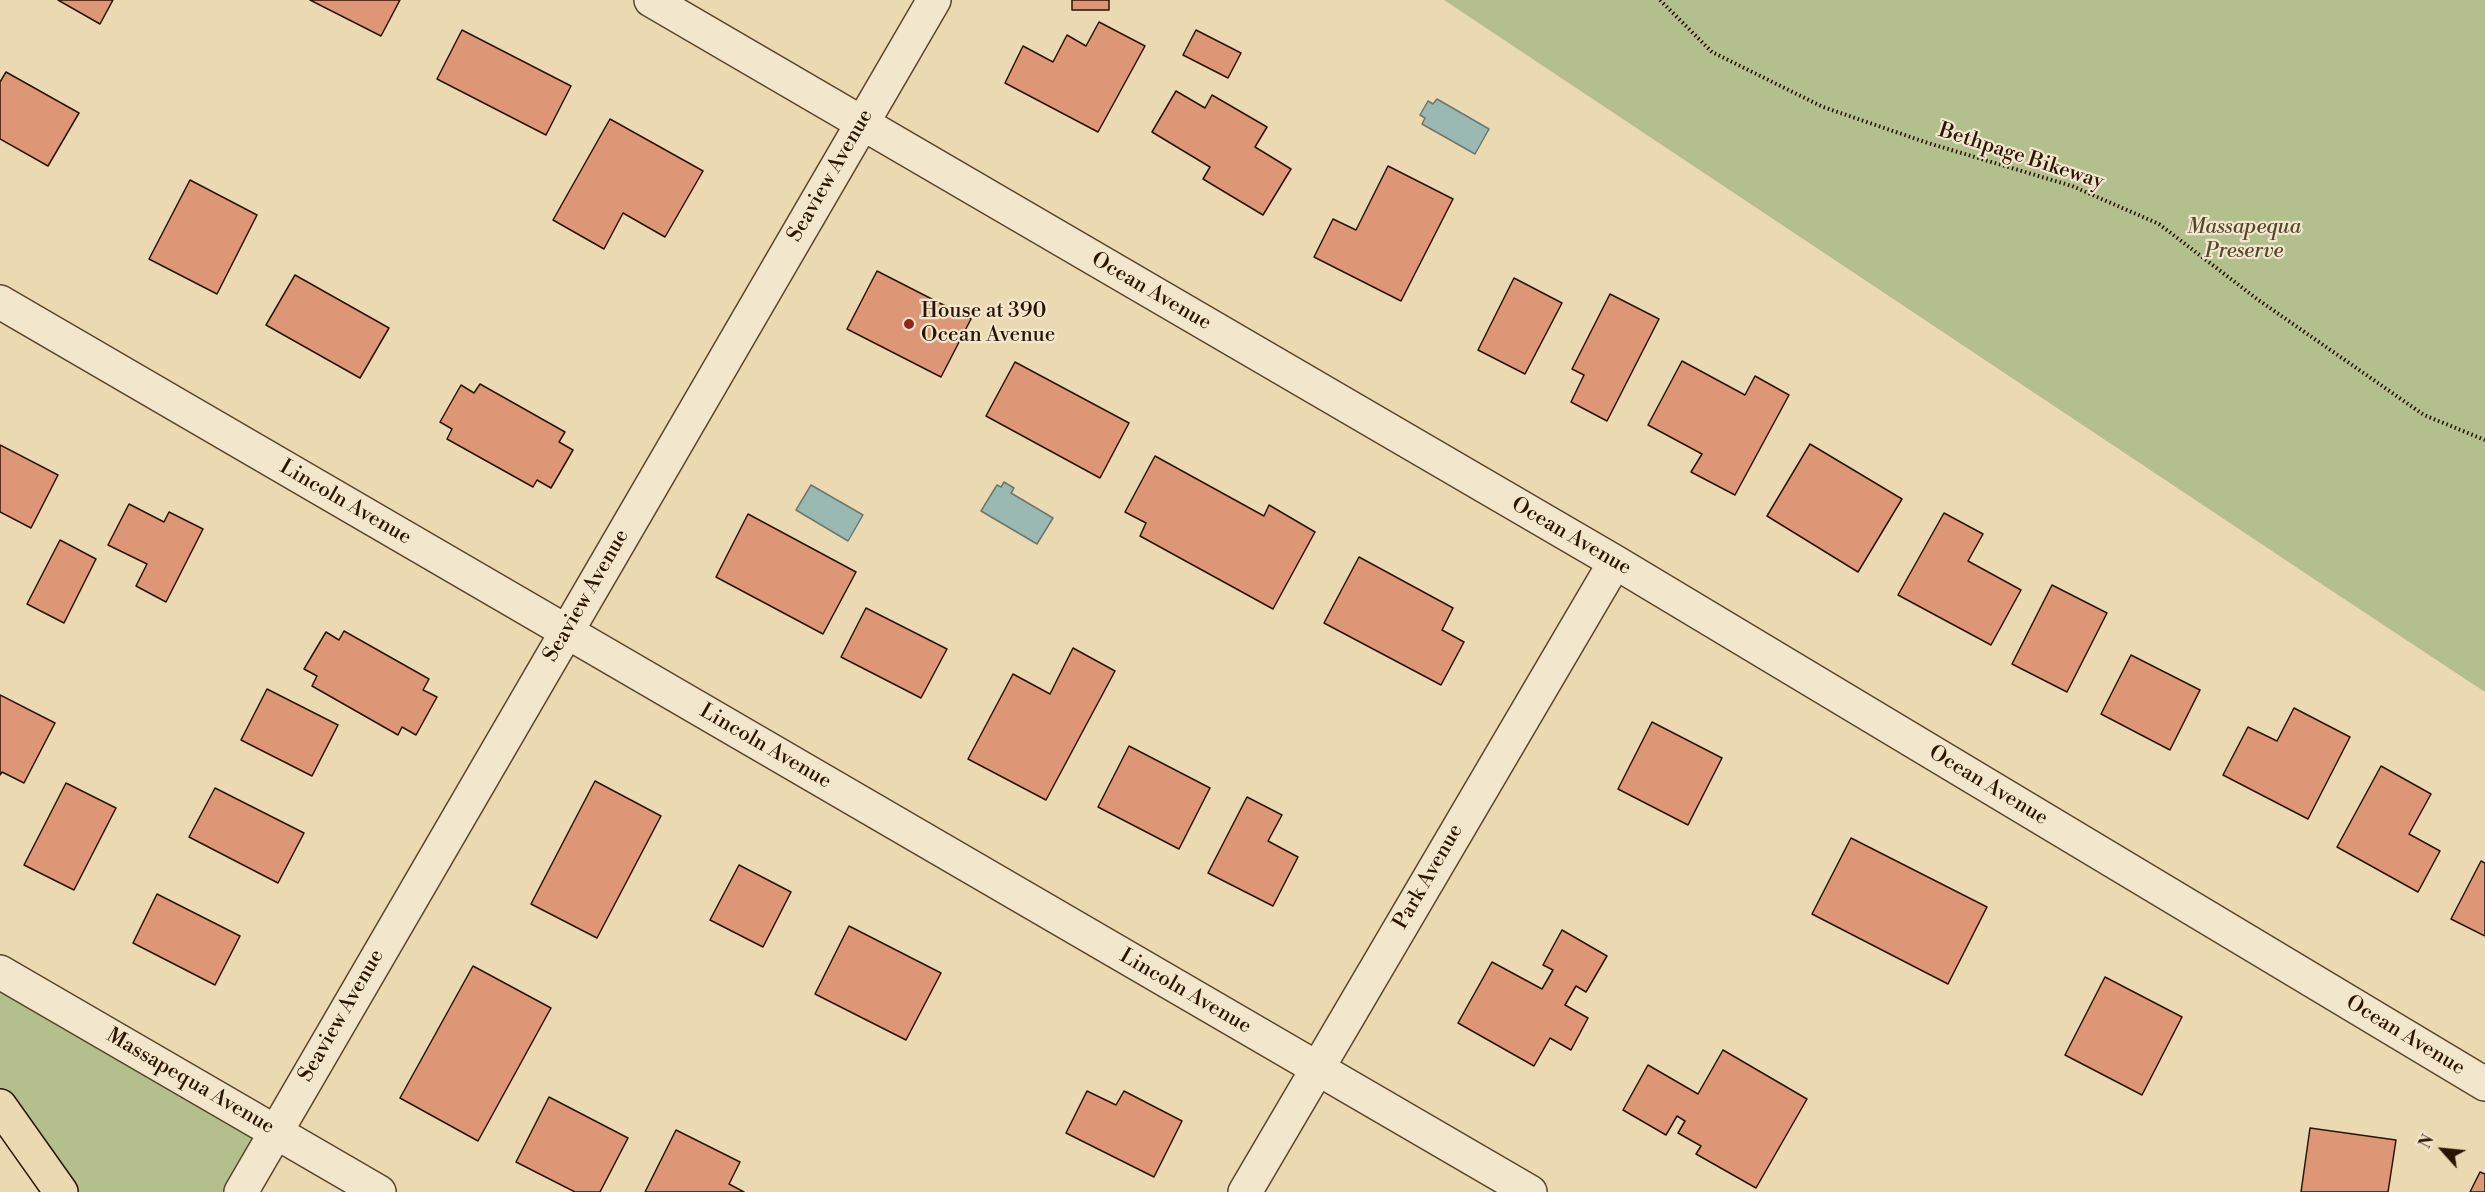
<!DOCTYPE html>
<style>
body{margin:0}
#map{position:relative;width:2485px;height:1192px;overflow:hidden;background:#ebd9b1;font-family:"Libre Bodoni",serif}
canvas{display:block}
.north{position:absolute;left:2413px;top:1120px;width:60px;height:60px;-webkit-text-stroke:4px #f2e6cc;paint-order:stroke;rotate:297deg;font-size:16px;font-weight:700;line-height:24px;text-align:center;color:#2b1401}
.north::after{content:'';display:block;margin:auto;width:21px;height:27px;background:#2b1401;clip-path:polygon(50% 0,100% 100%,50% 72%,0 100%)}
</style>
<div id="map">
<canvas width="2485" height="1192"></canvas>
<div class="north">N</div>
</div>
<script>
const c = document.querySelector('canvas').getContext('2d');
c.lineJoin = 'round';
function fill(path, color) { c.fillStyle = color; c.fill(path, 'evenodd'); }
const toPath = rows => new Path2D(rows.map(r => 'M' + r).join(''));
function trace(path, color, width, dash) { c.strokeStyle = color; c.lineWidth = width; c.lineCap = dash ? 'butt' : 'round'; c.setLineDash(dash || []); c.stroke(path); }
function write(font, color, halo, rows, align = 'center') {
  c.font = font + ' "Libre Bodoni",serif'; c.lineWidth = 4.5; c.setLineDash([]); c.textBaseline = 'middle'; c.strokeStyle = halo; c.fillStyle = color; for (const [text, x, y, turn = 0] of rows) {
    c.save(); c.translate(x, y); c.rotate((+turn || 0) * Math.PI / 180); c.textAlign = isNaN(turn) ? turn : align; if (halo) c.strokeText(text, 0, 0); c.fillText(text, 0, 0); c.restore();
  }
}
fill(toPath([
 [1444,0,2485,0,2485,692,2326,587],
 [0,981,263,1135,231,1192,69,1192,0,1097]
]), '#b3c08e');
const water = toPath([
 [1437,99,1489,129,1475,154,1422,124,1425,118,1420,115,1428,101,1433,104,1437,99],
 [1004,482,1014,488,1011,493,1053,518,1037,544,981,511,997,485,1001,487,1004,482],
 [811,485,863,515,848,541,796,510,811,485]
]);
fill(water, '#99b9b2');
trace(water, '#6d776b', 1.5);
const building = toPath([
 [58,0,113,0,100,24,58,0],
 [310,0,400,0,381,36,310,0],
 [1072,0,1109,0,1109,10,1072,10,1072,0],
 [1099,22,1145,46,1098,132,1005,83,1023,46,1053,62,1067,35,1086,46,1099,22],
 [462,30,571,86,546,135,437,79,462,30],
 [1196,30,1241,53,1228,78,1183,55,1196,30],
 [6,72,79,113,48,166,0,139,0,82,6,72],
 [1176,91,1205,108,1212,95,1267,127,1255,147,1291,169,1263,215,1203,179,1210,167,1152,132,1176,91],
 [610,119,703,171,665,237,623,213,604,249,553,220,610,119],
 [1388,166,1453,199,1401,301,1314,257,1333,219,1356,230,1388,166],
 [190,180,257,215,217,294,149,259,190,180],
 [877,271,971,319,941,377,847,329,877,271],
 [295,275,389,328,360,378,266,325,295,275],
 [1514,278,1562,303,1525,374,1478,350,1514,278],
 [1610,294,1659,319,1607,421,1571,402,1584,375,1572,369,1610,294],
 [1682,361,1745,395,1755,376,1789,395,1735,495,1691,472,1702,454,1648,425,1682,361],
 [1015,362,1129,423,1100,478,986,416,1015,362],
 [480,384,565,432,559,442,573,450,551,488,537,480,533,487,447,439,452,429,440,422,461,385,474,393,480,384],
 [1810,444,1902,499,1858,572,1767,516,1810,444],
 [0,445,58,475,31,528,0,512,0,445],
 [1155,456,1264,516,1269,505,1315,532,1273,609,1140,536,1146,523,1125,512,1155,456],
 [129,504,164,522,169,512,203,529,166,602,136,586,147,564,108,545,129,504],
 [1944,513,1983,534,1968,561,2021,590,1991,645,1898,595,1944,513],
 [748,514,856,572,823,634,716,577,748,514],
 [60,540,96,559,64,623,27,604,60,540],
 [1359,557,1453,608,1442,630,1464,642,1441,685,1324,623,1359,557],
 [2052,585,2107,613,2067,692,2012,664,2052,585],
 [866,608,947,649,921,698,841,657,866,608],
 [344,631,429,679,423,690,437,697,416,735,402,727,398,735,312,686,317,676,304,669,326,632,339,640,344,631],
 [1073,648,1115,671,1046,800,968,759,1013,674,1050,694,1073,648],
 [2131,655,2200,690,2170,750,2101,714,2131,655],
 [267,689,338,725,312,776,241,740,267,689],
 [0,695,55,723,24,783,2,772,0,775,0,695],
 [2294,708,2350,737,2308,819,2223,775,2248,727,2277,741,2294,708],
 [1652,722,1722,758,1688,825,1618,789,1652,722],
 [1129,746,1210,788,1179,849,1098,807,1129,746],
 [2381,766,2431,794,2409,834,2440,851,2418,892,2337,847,2381,766],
 [595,781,661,816,597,938,531,904,595,781],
 [66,783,116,808,74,890,24,865,66,783],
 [215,788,304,833,278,883,189,837,215,788],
 [1247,797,1282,815,1268,841,1298,857,1273,906,1208,873,1247,797],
 [1851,838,1987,907,1948,984,1812,914,1851,838],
 [2481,861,2485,863,2485,936,2451,919,2481,861],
 [739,865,791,892,763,947,710,920,739,865],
 [157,894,240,936,215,985,133,943,157,894],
 [849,926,941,973,906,1040,815,994,849,926],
 [1562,930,1607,956,1586,992,1576,986,1565,1005,1588,1018,1571,1050,1550,1038,1534,1066,1458,1023,1492,962,1542,989,1553,970,1543,965,1562,930],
 [473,966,551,1008,478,1141,400,1098,473,966],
 [2105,977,2182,1017,2142,1095,2065,1055,2105,977],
 [1723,1050,1807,1099,1756,1188,1696,1154,1701,1146,1678,1133,1685,1121,1677,1116,1666,1135,1623,1110,1648,1065,1698,1094,1723,1050],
 [1087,1091,1116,1105,1124,1091,1182,1121,1154,1177,1066,1133,1087,1091],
 [549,1097,628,1138,600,1192,575,1192,516,1162,549,1097],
 [2310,1128,2396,1140,2388,1192,2301,1192,2310,1128],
 [676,1130,740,1162,729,1184,744,1192,645,1192,676,1130],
 [2480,1172,2485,1174,2485,1192,2470,1192,2480,1172]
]);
fill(building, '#de9776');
trace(building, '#2b1401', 1.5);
const minor = toPath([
 [651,0,1615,562,2485,1084],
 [0,302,1530,1192],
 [0,972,379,1192],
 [241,1192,934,0],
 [1245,1192,1615,562]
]);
const major = toPath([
 [0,1106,61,1192]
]);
trace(minor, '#5b452d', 36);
trace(major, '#2b1401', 36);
trace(toPath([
 [1660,0,1712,52,1823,107,1928,143,2072,186,2159,224,2257,299,2424,415,2485,440]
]), '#2b1401', 4, [1.5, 3]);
trace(minor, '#f2e6cc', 33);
trace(major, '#ebd9b1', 33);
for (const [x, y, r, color] of [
 [909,324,6,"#8f2418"]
]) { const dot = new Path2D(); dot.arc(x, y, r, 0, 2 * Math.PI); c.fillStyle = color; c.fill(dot); trace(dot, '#f2e6cc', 2); }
write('21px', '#2b1401', '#f2e6cc', [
 ["Bethpage Bikeway",2021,157,18],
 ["Seaview Avenue",831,176,-60],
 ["Ocean Avenue",1151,292,30],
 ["Lincoln Avenue",345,503,30],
 ["Ocean Avenue",1571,537,30],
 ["Seaview Avenue",587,596,-60],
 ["Lincoln Avenue",765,747,30],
 ["Ocean Avenue",1988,786,31],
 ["Park Avenue",1429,877,-60],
 ["Lincoln Avenue",1185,992,30],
 ["Seaview Avenue",342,1016,-60],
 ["Ocean Avenue",2405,1036,31],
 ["Massapequa Avenue",190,1082,30]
]);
write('italic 21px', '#54482b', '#f2e6cc', [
 ["Massapequa",2244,228],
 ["Preserve",2244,252]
]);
write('21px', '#2b1401', '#f2e6cc', [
 ["House at 390",921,312],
 ["Ocean Avenue",921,336]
], 'left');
</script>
